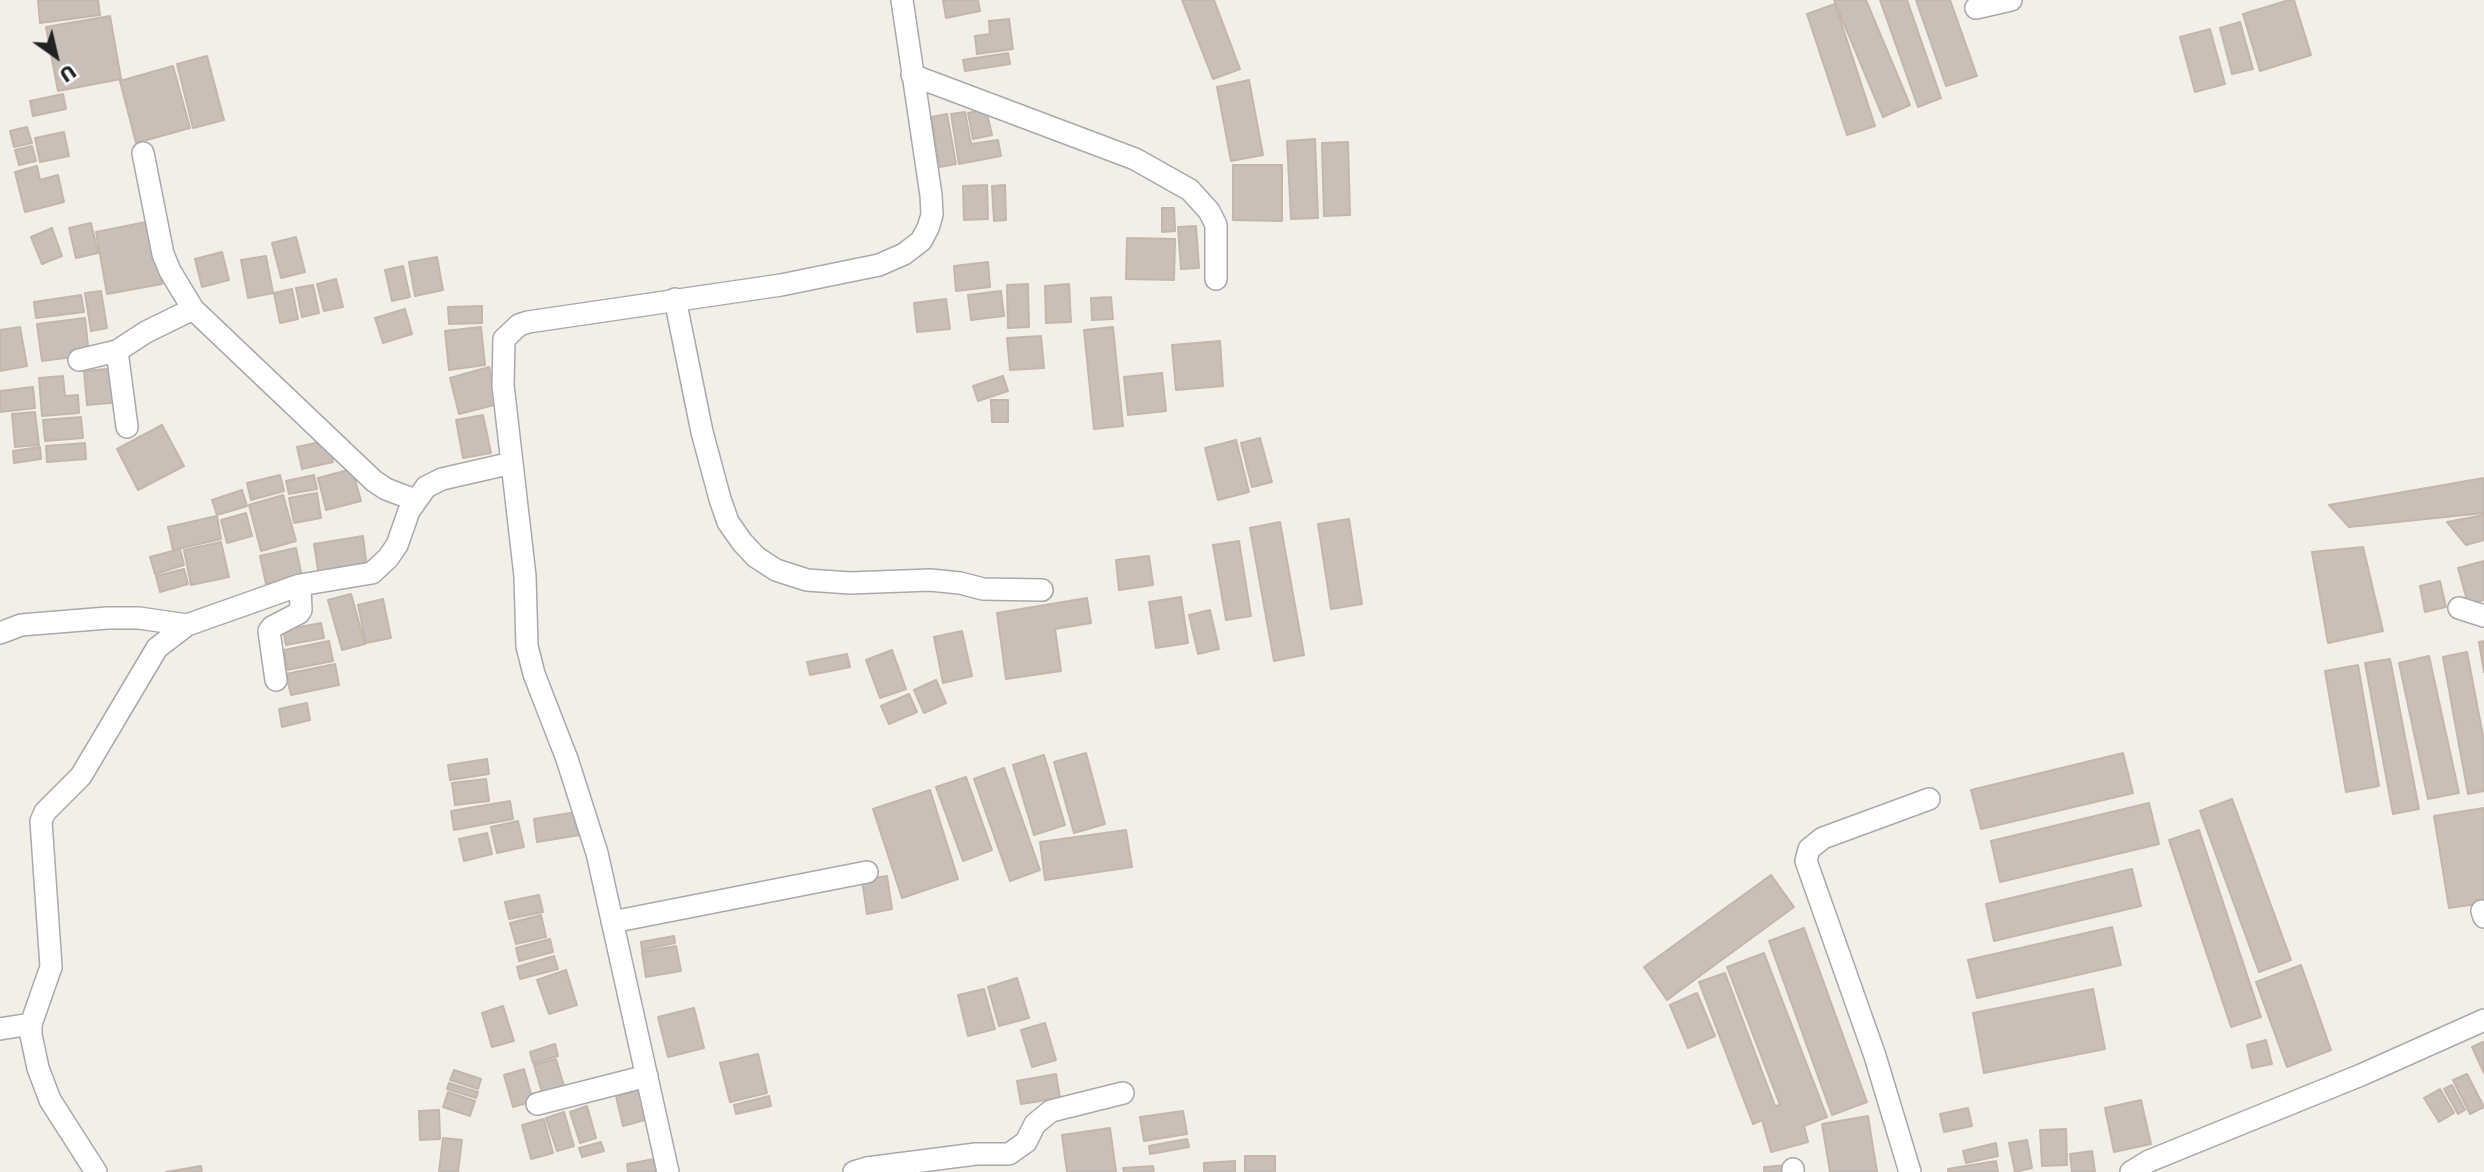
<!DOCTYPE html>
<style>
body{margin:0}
#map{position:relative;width:2484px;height:1172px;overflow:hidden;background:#f2efe9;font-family:"DejaVu Sans",sans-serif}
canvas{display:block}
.north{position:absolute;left:21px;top:21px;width:70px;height:70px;-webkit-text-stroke:5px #fff;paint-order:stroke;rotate:146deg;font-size:19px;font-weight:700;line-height:28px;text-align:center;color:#222}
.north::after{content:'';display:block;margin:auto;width:24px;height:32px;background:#222;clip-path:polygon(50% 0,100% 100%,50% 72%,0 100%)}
</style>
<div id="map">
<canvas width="2484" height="1172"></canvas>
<div class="north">U</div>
</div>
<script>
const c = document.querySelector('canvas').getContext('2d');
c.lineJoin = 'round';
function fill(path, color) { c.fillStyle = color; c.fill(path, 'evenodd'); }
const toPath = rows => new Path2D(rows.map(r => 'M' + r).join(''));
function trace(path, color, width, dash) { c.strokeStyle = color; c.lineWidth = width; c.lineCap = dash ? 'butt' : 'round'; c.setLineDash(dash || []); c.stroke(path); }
const building = toPath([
 [38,0,98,0,100,15,40,23,38,0],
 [943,0,978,0,980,11,946,18,943,0],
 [1182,0,1214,0,1240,69,1213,79,1182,0],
 [1834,0,1866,0,1910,105,1883,117,1834,0],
 [1880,0,1907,0,1941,98,1918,107,1880,0],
 [1916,0,1950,0,1977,76,1946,86,1916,0],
 [2289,0,2294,0,2311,55,2260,71,2243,14,2289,0],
 [1835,4,1875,126,1847,135,1807,14,1835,4],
 [110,16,121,79,58,91,46,27,110,16],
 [1009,19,1013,49,977,54,975,36,990,34,989,21,1009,19],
 [2240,22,2253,69,2232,74,2220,28,2240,22],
 [2210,29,2225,84,2195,92,2180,37,2210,29],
 [1008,53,1010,64,965,71,963,60,1008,53],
 [207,56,224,120,193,128,177,64,207,56],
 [173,66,190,128,136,143,120,81,173,66],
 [1249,80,1263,155,1231,161,1217,87,1249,80],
 [63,94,66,109,33,116,30,101,63,94],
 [986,109,992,135,973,139,968,113,986,109],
 [965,112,971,144,998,140,1001,156,959,164,951,114,965,112],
 [947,114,956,164,940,167,931,117,947,114],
 [27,127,32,143,14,147,10,131,27,127],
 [64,132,69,156,40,162,35,138,64,132],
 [1315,139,1318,218,1291,219,1287,141,1315,139],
 [1348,142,1350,215,1324,216,1322,143,1348,142],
 [32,146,36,161,19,165,15,150,32,146],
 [1233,165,1282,165,1282,221,1233,220,1233,165],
 [37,166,40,180,58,175,64,202,25,212,15,172,37,166],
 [987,185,988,219,964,220,963,186,987,185],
 [1005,185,1006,220,994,221,992,186,1005,185],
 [1162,208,1174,208,1175,231,1162,232,1162,208],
 [151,221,162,284,107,294,96,232,151,221],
 [91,223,98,253,76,258,69,228,91,223],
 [1196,226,1199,268,1181,269,1178,227,1196,226],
 [52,228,62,256,42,264,31,237,52,228],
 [296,237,305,272,281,278,272,243,296,237],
 [1127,238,1175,239,1174,280,1126,279,1127,238],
 [222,252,229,280,202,287,195,259,222,252],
 [266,256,273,293,248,298,241,260,266,256],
 [437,257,443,290,415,296,409,262,437,257],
 [988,262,990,287,956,291,954,266,988,262],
 [403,266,410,297,392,301,385,270,403,266],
 [336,279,343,307,324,311,317,284,336,279],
 [1028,284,1029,327,1008,328,1007,285,1028,284],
 [1069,284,1071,322,1046,323,1045,286,1069,284],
 [313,285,319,313,302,317,296,288,313,285],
 [292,289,298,319,280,323,274,293,292,289],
 [101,291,107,328,91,331,85,293,101,291],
 [1001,291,1004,316,971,320,968,295,1001,291],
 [81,295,84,312,36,318,34,302,81,295],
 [1111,297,1113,319,1092,320,1091,298,1111,297],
 [946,299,950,329,917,332,914,303,946,299],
 [482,306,482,323,449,324,448,307,482,306],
 [405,309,412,334,383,343,375,318,405,309],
 [85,318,89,355,42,361,37,324,85,318],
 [20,327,27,366,0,371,0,330,20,327],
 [481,327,485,365,449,370,445,331,481,327],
 [1113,327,1123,426,1094,429,1084,330,1113,327],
 [1041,336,1044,368,1010,370,1007,338,1041,336],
 [1220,341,1223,386,1176,390,1172,345,1220,341],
 [489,367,498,404,459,414,450,378,489,367],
 [118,368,121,402,87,405,84,371,118,368],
 [1162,373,1166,411,1128,415,1124,377,1162,373],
 [63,376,65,396,78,395,79,413,42,416,39,378,63,376],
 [1003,376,1008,391,978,401,973,386,1003,376],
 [33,387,35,408,0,412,0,391,33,387],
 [991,400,1008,400,1008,422,992,422,991,400],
 [35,412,39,445,15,447,12,414,35,412],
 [483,415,491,453,463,458,456,420,483,415],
 [81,417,83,438,45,441,43,420,81,417],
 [162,425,184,466,138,490,117,449,162,425],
 [1260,438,1272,482,1252,487,1241,443,1260,438],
 [329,440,333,462,302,469,297,447,329,440],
 [1236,440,1249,492,1218,500,1205,448,1236,440],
 [85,443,86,459,47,462,46,446,85,443],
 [40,447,41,459,14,463,13,451,40,447],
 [352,469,361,501,326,510,318,478,352,469],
 [280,475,284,491,251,500,247,483,280,475],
 [314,475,317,489,289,494,286,481,314,475],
 [2484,478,2484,513,2349,527,2329,505,2484,478],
 [242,490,247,506,217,515,212,500,242,490],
 [317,493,321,518,294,523,289,498,317,493],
 [283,495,296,541,261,551,249,505,283,495],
 [246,513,252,536,227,543,221,520,246,513],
 [2484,515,2484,540,2466,545,2447,522,2484,515],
 [217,516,221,539,173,550,168,527,217,516],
 [1349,519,1362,604,1331,609,1318,524,1349,519],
 [1280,522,1304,655,1274,661,1250,528,1280,522],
 [363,536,367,569,319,576,314,544,363,536],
 [1239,541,1251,616,1226,620,1213,545,1239,541],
 [221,542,229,577,191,585,184,550,221,542],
 [2363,547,2383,631,2328,643,2312,552,2363,547],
 [296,548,302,577,266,584,260,556,296,548],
 [180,549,184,565,155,574,150,557,180,549],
 [1149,556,1153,585,1119,590,1116,560,1149,556],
 [2484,561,2484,600,2468,604,2458,568,2484,561],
 [184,569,188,584,160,592,156,576,184,569],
 [2440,581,2446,607,2425,612,2420,586,2440,581],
 [351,594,365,644,342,650,328,600,351,594],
 [1181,597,1188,643,1156,648,1149,602,1181,597],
 [1087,598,1091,623,1055,629,1061,671,1006,679,997,613,1087,598],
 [383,599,391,638,366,643,358,605,383,599],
 [1210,610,1219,649,1198,654,1189,615,1210,610],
 [321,623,324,638,286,645,283,630,321,623],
 [962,631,972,676,943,683,934,637,962,631],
 [329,641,333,661,287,670,284,650,329,641],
 [2484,641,2484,672,2479,642,2484,641],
 [892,650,906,689,880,698,866,660,892,650],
 [2467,652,2484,741,2484,791,2468,794,2443,657,2467,652],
 [847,654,850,667,810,675,807,662,847,654],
 [2429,656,2459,793,2428,799,2399,663,2429,656],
 [2390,659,2419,809,2393,814,2365,663,2390,659],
 [335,664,339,685,291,695,286,674,335,664],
 [2358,665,2379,786,2346,792,2325,671,2358,665],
 [936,680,946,703,924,713,914,690,936,680],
 [909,694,917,712,889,724,881,706,909,694],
 [307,703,310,720,282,727,279,709,307,703],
 [1086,753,1105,824,1074,833,1054,762,1086,753],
 [2123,753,2133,793,1981,829,1971,790,2123,753],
 [1044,755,1065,825,1034,835,1013,765,1044,755],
 [487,759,489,774,450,780,448,765,487,759],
 [1004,768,1040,870,1010,881,974,779,1004,768],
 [966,777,992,850,963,861,936,787,966,777],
 [486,779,489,801,455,805,452,783,486,779],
 [930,790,958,879,902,898,873,809,930,790],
 [2232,799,2291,960,2259,972,2200,811,2232,799],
 [510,801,513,819,454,830,451,811,510,801],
 [2149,803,2159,844,2000,882,1991,841,2149,803],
 [2484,808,2484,903,2449,908,2434,816,2484,808],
 [576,812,580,835,537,842,534,819,576,812],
 [518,821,524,847,497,853,491,827,518,821],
 [1126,830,1132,867,1045,880,1040,842,1126,830],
 [2199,830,2261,1017,2231,1027,2169,840,2199,830],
 [487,833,492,854,464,861,459,839,487,833],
 [2132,869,2141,906,1994,941,1986,904,2132,869],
 [1771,875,1794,907,1667,1000,1644,967,1771,875],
 [887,876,892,909,867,914,862,880,887,876],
 [539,895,543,912,509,919,505,902,539,895],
 [541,915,546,937,516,944,510,923,541,915],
 [2112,927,2121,965,1977,998,1968,960,2112,927],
 [1804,928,1867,1102,1832,1115,1769,941,1804,928],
 [674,936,675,943,642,950,641,942,674,936],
 [550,939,553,952,519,961,516,948,550,939],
 [676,946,681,971,646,977,642,952,676,946],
 [1764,953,1827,1117,1804,1126,1808,1142,1771,1152,1762,1120,1753,1124,1699,982,1725,973,1775,1106,1780,1105,1727,967,1764,953],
 [554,956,558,969,520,979,517,967,554,956],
 [2301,965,2331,1050,2287,1067,2256,982,2301,965],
 [566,970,577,1005,549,1014,537,980,566,970],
 [1017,978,1029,1018,999,1026,988,987,1017,978],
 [984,989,995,1029,968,1036,958,995,984,989],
 [2093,989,2105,1049,1984,1073,1973,1013,2093,989],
 [1697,993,1715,1036,1688,1048,1670,1005,1697,993],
 [503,1006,514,1041,492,1047,482,1013,503,1006],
 [694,1008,704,1048,668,1057,658,1017,694,1008],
 [1045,1023,1056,1060,1032,1067,1021,1030,1045,1023],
 [2266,1040,2272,1064,2252,1068,2247,1045,2266,1040],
 [2483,1042,2484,1044,2484,1073,2472,1047,2483,1042],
 [555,1044,558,1056,533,1063,530,1052,555,1044],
 [758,1054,767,1093,730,1102,720,1063,758,1054],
 [556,1059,566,1093,544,1099,534,1065,556,1059],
 [524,1069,533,1101,513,1107,504,1075,524,1069],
 [454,1070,481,1079,478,1089,450,1080,454,1070],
 [1056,1074,1060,1098,1021,1104,1017,1081,1056,1074],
 [2467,1074,2484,1107,2470,1114,2453,1080,2467,1074],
 [449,1083,478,1092,476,1098,447,1089,449,1083],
 [2452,1085,2465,1110,2458,1114,2444,1089,2452,1085],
 [645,1089,652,1118,623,1126,616,1096,645,1089],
 [2440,1089,2454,1113,2439,1122,2424,1098,2440,1089],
 [448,1092,475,1101,470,1116,443,1107,448,1092],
 [769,1096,771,1106,736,1114,734,1105,769,1096],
 [2141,1100,2151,1144,2114,1152,2105,1108,2141,1100],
 [587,1106,596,1138,580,1143,570,1112,587,1106],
 [1968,1108,1972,1126,1944,1132,1940,1114,1968,1108],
 [439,1110,440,1139,420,1140,419,1111,439,1110],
 [1183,1111,1187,1134,1144,1141,1140,1117,1183,1111],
 [564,1112,574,1146,557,1151,546,1118,564,1112],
 [1868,1116,1877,1172,1830,1172,1822,1124,1868,1116],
 [544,1119,553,1153,531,1159,522,1125,544,1119],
 [1110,1128,1116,1172,1067,1172,1062,1135,1110,1128],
 [2066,1129,2067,1165,2042,1166,2040,1130,2066,1129],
 [443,1138,462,1140,458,1172,439,1172,443,1138],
 [1187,1139,1189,1147,1150,1154,1149,1146,1187,1139],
 [2027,1140,2032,1168,2015,1172,2009,1143,2027,1140],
 [601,1142,604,1151,582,1157,579,1148,601,1142],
 [1996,1143,1998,1156,1966,1163,1963,1151,1996,1143],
 [2092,1151,2095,1172,2072,1172,2070,1154,2092,1151],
 [1245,1156,1275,1156,1275,1172,1245,1172,1245,1156],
 [660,1158,662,1172,628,1172,627,1164,660,1158],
 [1235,1161,1235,1172,1204,1172,1204,1163,1235,1161],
 [1996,1161,1998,1172,1948,1172,1948,1169,1996,1161],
 [1789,1165,1789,1172,1764,1172,1764,1167,1789,1165],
 [201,1166,202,1172,166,1172,201,1166],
 [1153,1166,1154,1172,1124,1172,1123,1168,1153,1166]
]);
fill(building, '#c7bfb8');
trace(building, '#c4b6ab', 2);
const minor = toPath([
 [1976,8,2011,0],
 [912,75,1135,159,1190,190,1209,211,1216,225,1216,279],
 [143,153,163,254,170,271,193,309,374,481,386,489,415,500],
 [675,299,702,432,720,499,728,522,742,542,756,557,776,570,807,580,850,583,930,580,960,583,983,589,1042,590],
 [117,351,127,427],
 [79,360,117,351,146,332,193,309],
 [2459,608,2484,616],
 [0,633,21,625,107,618,139,618,187,625],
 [276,680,269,631,272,627,299,613,301,610,300,585],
 [2482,911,2484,917],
 [612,922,867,872],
 [0,1029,31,1024],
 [537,1104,647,1076],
 [1793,1169,1793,1172],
 [96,1172,50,1100,38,1068,31,1035,31,1024,51,967,41,821,45,812,81,776,157,648,187,625,300,585,372,573,388,558,397,545,409,511,426,487,442,479,512,463],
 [668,1172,597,853,567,759,534,674,527,646,525,576,503,385,504,339,519,325,528,322,781,285,879,265,904,254,921,241,928,228,932,215,931,195,902,0],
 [854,1172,867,1168,976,1154,1009,1154,1026,1142,1035,1124,1051,1111,1123,1093],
 [1910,1172,1875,1056,1806,861,1809,849,1823,838,1929,799],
 [2131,1172,2149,1161,2361,1075,2484,1020]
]);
trace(minor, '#a9a9a9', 24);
trace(minor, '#fff', 21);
</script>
